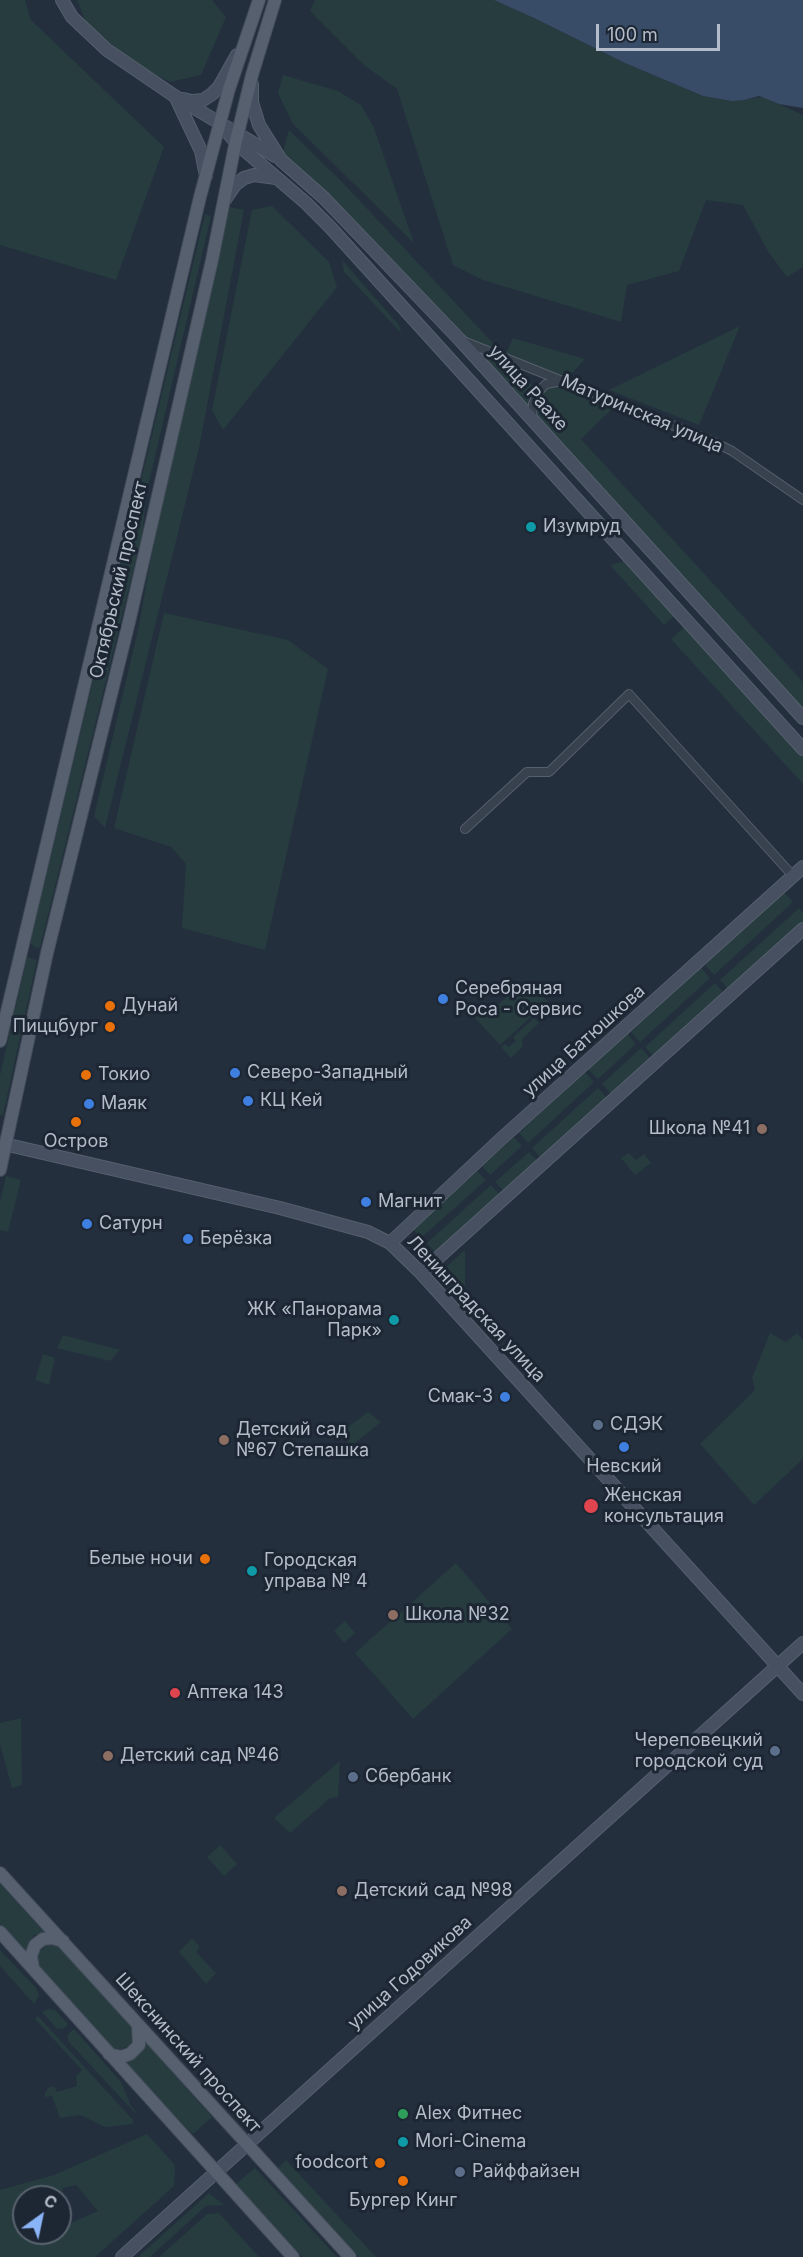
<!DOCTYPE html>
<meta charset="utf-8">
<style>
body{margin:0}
#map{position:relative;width:803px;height:2257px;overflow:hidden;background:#242f3e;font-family:Inter,sans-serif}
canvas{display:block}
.north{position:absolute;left:12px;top:2185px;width:60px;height:60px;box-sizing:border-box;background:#1d2633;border:2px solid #59626f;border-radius:50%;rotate:33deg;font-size:16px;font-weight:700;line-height:24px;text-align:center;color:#b4bcc9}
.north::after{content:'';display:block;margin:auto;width:21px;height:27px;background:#8ab4f8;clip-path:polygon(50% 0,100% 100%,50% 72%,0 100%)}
.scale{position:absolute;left:596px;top:24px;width:124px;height:27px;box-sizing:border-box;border:3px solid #b4bcc9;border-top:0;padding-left:8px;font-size:18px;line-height:21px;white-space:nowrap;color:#b4bcc9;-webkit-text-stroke:4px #1d2633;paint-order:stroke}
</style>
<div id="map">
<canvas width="803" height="2257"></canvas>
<div class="north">С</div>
<div class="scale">100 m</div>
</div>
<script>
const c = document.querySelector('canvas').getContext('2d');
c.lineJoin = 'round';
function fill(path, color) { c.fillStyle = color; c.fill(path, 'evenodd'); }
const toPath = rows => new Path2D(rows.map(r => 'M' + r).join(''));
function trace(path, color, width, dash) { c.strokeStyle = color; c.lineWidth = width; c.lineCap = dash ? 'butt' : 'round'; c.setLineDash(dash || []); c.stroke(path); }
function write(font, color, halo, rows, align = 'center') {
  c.font = font + ' Inter,sans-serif'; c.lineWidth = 6; c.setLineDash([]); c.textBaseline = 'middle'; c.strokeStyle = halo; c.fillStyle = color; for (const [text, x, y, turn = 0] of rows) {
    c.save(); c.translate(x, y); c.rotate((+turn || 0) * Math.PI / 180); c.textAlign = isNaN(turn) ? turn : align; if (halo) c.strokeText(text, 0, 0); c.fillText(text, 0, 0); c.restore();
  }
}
fill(toPath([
 [0,0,25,0,31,20,164,147,116,280,0,245],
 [77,0,212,0,226,17,201,75,170,82,132,62,86,22],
 [315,0,494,0,534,18,625,63,703,96,732,101,764,97,803,115,803,267,787,277,769,253,743,205,706,200,679,271,627,285,621,322,483,280,453,265,397,89,364,65,310,11],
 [283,75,338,91,361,105,374,128,414,243,293,124,278,93],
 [289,130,344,184,505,356,513,338,585,359,565,381,618,403,581,439,803,682,803,712,460,340,281,160],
 [507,358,554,381,538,391],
 [272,206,329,262,337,287,223,430,212,410,252,210],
 [229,207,244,210,199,448,105,828,94,816,138,630,168,465],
 [205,214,211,216,147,491,142,535,40,947,36,948,30,943],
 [342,260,399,325,401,333,344,272],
 [740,326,699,425,609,390],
 [631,559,679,612,664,625,610,565],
 [164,613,288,640,328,669,265,950,182,928,186,864,171,847,114,828],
 [689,623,803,746,803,784,671,639],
 [784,892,793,902,714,975,705,965],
 [799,908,803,913,803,922,729,990,720,980],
 [27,957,37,960,3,1115,0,1115,0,1075],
 [701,968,710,978,640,1042,631,1032],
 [530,982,548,1002,534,1014,529,1008,527,1011,532,1016,500,1045,474,1017,480,1012,485,1017,522,983,525,986],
 [715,983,724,993,654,1057,645,1047],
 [534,1018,539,1023,522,1039,523,1046,511,1058,501,1047,505,1044,509,1047,516,1041,513,1037],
 [627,1033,636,1044,598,1079,588,1069],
 [641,1048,650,1058,611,1094,602,1084],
 [585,1072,594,1082,528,1143,519,1133],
 [598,1088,607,1098,541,1158,532,1148],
 [514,1137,522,1146,490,1175,482,1166],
 [529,1152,537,1161,504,1191,495,1182],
 [629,1153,636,1160,644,1154,651,1163,635,1175,621,1158],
 [477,1171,486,1180,421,1238,413,1229],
 [6,1176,21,1180,8,1232,0,1230,0,1202],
 [491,1185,500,1195,435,1252,427,1243],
 [465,1250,465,1308,436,1276],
 [770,1333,786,1342,797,1333,803,1340,803,1459,754,1505,700,1444,755,1390,752,1378],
 [63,1335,120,1350,110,1361,57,1348],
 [43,1354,55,1358,49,1385,35,1380],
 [368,1412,381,1422,351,1446,340,1433],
 [456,1563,512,1629,413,1719,355,1653],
 [345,1621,355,1633,344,1643,334,1631],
 [21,1718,22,1785,12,1788,0,1744,0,1723],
 [340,1761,338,1797,330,1798,290,1833,274,1818],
 [220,1845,237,1864,224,1876,207,1857],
 [0,1884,46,1934,34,1935,30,1942,27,1954,0,1924],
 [192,1938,200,1947,196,1952,216,1973,206,1984,179,1952],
 [46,1944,57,1944,133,2028,134,2039,128,2046,119,2050,111,2047,37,1964,39,1953],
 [0,1950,37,1989,39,1996,34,2004,0,1966],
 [48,2009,55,2010,68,2024,63,2029,56,2028,42,2012],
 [38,2016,133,2120,133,2124,105,2127,81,2115,60,2118,52,2096,45,2097,45,2093,48,2088,54,2086,57,2092,77,2086,76,2076,82,2070,35,2019],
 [74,2029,121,2082,131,2106,136,2112,135,2113,68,2041,68,2034],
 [146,2043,212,2117,193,2134,120,2061,141,2050],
 [147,2134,175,2165,174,2186,95,2257,0,2257,0,2190,54,2175],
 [76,2185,98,2211,60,2228,60,2233,24,2233,24,2197,60,2197,63,2188],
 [286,2160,376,2257,359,2257,278,2168],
 [255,2168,337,2257,302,2257,236,2184],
 [209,2193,224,2205,206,2206,150,2257,138,2257],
 [219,2213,259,2257,159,2257,207,2214]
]), '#263c3f');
fill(toPath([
 [494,0,803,0,803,108,779,104,759,96,744,100,732,101,703,96,625,63,534,18]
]), '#394c67');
const street = toPath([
 [463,341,714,442,732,451,803,500],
 [532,419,533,404,538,392,546,384,562,381],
 [465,829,527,772,549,772,629,694,793,876]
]);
const secondary = toPath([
 [62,0,72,17,107,50,176,97,275,156],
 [252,84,252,102,259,125,281,160,324,198,460,340,803,718],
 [176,98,201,151,206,176],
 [183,99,192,101,203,100,212,94,219,87,237,55],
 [220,123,236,143,306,203,330,227,803,749],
 [224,201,235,185,244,178,254,175,276,178],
 [0,1143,280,1208,368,1232,390,1243,421,1273,803,1694],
 [390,1243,501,1139,803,867],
 [421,1273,803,929],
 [122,2257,803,1643]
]);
const primary = toPath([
 [0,1041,200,197,229,89,259,0],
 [0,1170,47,953,129,622,212,260,235,145,252,75,275,0],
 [0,1873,350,2257],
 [0,1932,293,2257],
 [33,1968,31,1956,35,1945,43,1939,52,1938,63,1941],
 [109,2054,121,2057,130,2054,139,2045,138,2026]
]);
trace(street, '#565f6c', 10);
trace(secondary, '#565f6c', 14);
trace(primary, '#414a57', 14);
trace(street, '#38414e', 8);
trace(secondary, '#465061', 12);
trace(primary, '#56606e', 12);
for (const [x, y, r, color] of [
 [531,527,6,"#0f9aa8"],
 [443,999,6,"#3f7fe0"],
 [110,1006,6,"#e8710a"],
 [110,1027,6,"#e8710a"],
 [235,1073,6,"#3f7fe0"],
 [86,1075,6,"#e8710a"],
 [248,1101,6,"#3f7fe0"],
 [89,1104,6,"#3f7fe0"],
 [76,1122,6,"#e8710a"],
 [762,1129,6,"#8d6e63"],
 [366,1202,6,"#3f7fe0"],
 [87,1224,6,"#3f7fe0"],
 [188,1239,6,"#3f7fe0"],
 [394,1320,6,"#0f9aa8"],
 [505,1397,6,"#3f7fe0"],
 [598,1425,6,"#5c6f8a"],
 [224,1440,6,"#8d6e63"],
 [624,1447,6,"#3f7fe0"],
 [591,1506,8,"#e0444e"],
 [205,1559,6,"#e8710a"],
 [252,1571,6,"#0f9aa8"],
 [393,1615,6,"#8d6e63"],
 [175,1693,6,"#e0444e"],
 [775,1751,6,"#5c6f8a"],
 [108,1756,6,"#8d6e63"],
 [353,1777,6,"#5c6f8a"],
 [342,1891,6,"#8d6e63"],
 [403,2114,6,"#2e9e5b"],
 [403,2142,6,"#0f9aa8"],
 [380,2163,6,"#e8710a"],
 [460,2172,6,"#5c6f8a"],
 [403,2181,6,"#e8710a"]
]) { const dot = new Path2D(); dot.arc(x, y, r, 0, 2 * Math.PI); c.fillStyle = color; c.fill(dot); trace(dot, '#1d2633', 2); }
write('18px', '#b4bcc9', '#1d2633', [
 ["улица Раахе",528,388,48],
 ["Матуринская улица",642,414,23],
 ["Октябрьский проспект",119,580,-77],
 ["улица Батюшкова",584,1041,-42],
 ["Ленинградская улица",476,1309,47],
 ["улица Годовикова",410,1973,-42],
 ["Шекснинский проспект",188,2053,48]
]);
write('18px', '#b4bcc9', '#1d2633', [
 ["Изумруд",543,527],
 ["Серебряная",455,989],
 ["Роса - Сервис",455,1010],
 ["Дунай",122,1006],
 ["Пиццбург",98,1027,"right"],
 ["Северо-Западный",247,1073],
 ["Токио",98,1075],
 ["КЦ Кей",260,1101],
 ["Маяк",101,1104],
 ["Школа №41",750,1129,"right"],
 ["Остров",76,1142,"center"],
 ["Магнит",378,1202],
 ["Сатурн",99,1224],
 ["Берёзка",200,1239],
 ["ЖК «Панорама",382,1310,"right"],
 ["Парк»",382,1331,"right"],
 ["Смак-3",493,1397,"right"],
 ["СДЭК",610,1425],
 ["Детский сад",236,1430],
 ["№67 Степашка",236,1451],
 ["Невский",624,1467,"center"],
 ["Женская",604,1496],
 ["консультация",604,1517],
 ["Белые ночи",193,1559,"right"],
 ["Городская",264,1561],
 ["управа № 4",264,1582],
 ["Школа №32",405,1615],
 ["Аптека 143",187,1693],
 ["Череповецкий",763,1741,"right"],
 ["городской суд",763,1762,"right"],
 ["Детский сад №46",120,1756],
 ["Сбербанк",365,1777],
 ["Детский сад №98",354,1891],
 ["Alex Фитнес",415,2114],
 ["Mori-Cinema",415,2142],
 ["foodcort",368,2163,"right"],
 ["Райффайзен",472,2172],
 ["Бургер Кинг",403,2201,"center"]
], 'left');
</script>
